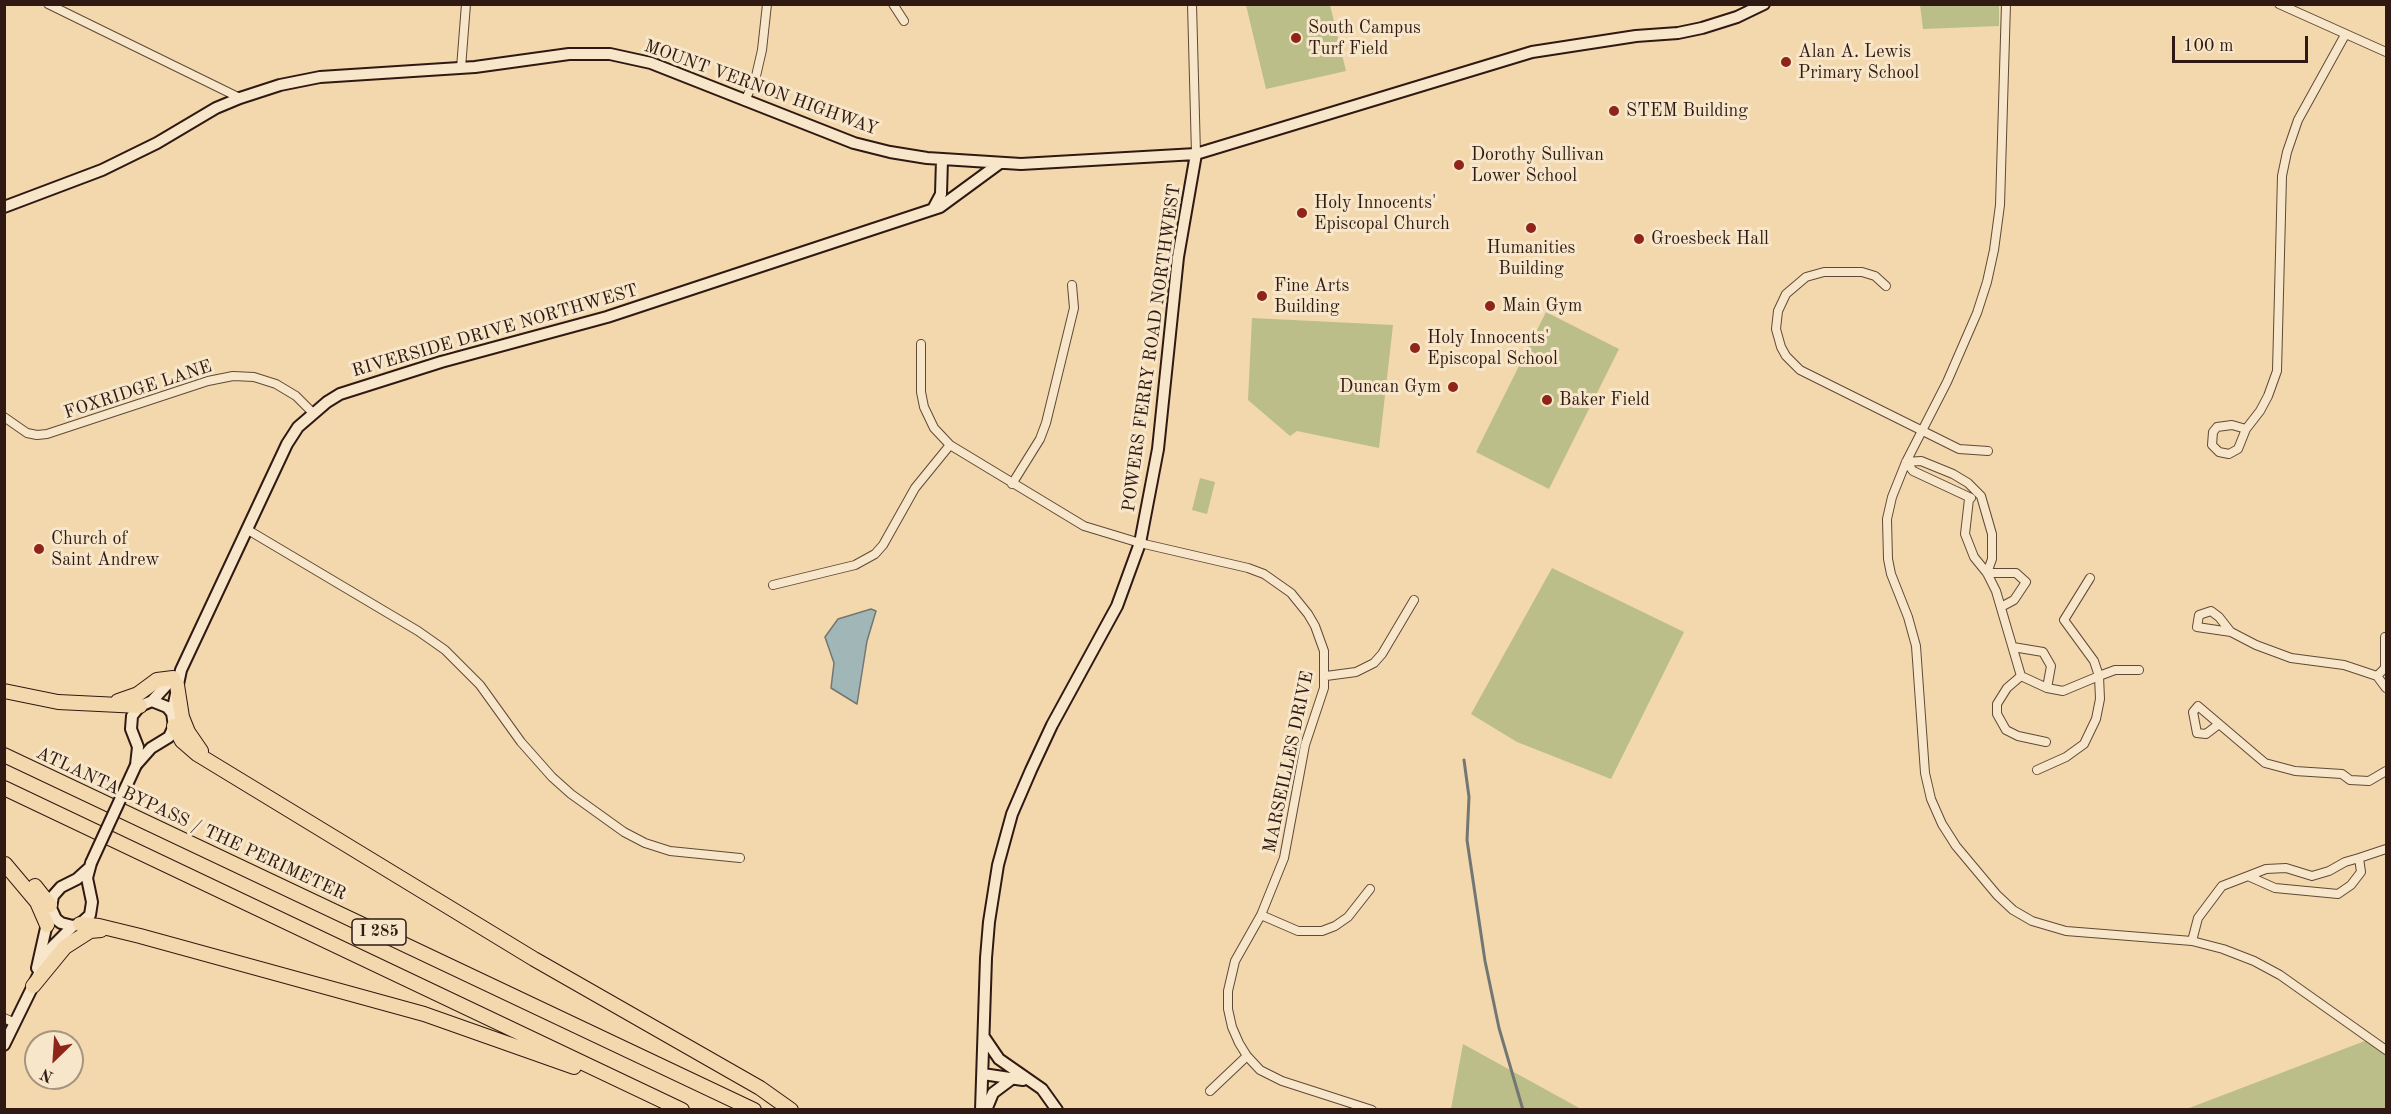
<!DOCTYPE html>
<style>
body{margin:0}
#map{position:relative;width:2391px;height:1114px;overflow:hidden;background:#f2d8ac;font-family:"Old Standard TT",serif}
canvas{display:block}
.frame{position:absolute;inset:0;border:6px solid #2f1912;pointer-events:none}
.north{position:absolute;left:24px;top:1030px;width:60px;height:60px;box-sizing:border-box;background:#f7e6c9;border:2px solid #a79480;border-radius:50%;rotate:205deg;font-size:16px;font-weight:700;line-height:24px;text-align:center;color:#2f1912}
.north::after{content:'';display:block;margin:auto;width:21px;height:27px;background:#8f2418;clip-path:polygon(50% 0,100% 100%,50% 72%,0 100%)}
.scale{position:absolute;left:2172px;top:36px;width:136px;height:27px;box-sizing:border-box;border:3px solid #2f1912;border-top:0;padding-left:8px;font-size:18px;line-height:21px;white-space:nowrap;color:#2f1912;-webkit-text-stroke:4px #f7e6c9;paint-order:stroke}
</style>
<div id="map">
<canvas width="2391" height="1114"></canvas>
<div class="frame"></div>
<div class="north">N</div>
<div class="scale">100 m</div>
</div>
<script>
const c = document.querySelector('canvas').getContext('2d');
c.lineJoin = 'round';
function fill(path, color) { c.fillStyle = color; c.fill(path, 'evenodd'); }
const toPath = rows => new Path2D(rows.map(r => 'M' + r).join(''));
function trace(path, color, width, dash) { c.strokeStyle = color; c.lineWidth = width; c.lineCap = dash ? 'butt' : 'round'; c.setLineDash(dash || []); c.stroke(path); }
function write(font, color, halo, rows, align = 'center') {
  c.font = font + ' "Old Standard TT",serif'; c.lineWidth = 6; c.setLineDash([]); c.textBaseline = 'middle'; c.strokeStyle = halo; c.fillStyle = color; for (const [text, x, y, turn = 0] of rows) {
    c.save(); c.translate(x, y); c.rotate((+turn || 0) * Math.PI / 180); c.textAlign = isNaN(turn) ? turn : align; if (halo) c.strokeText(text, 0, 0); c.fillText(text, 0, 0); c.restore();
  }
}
fill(toPath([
 [1246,5,1330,5,1346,71,1266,89],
 [1920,5,1999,5,1999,26,1923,29],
 [1546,312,1619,349,1549,489,1476,452],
 [1252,318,1393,325,1379,448,1297,431,1290,436,1248,400],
 [1200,478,1215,482,1207,514,1192,510],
 [1552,568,1684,632,1611,779,1517,742,1471,714],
 [2370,1039,2386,1052,2386,1109,2184,1110],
 [1463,1044,1581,1109,1451,1109]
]), '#bbbe89');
const water = toPath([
 [871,609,876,611,867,641,857,704,831,688,834,663,825,637,838,619,871,609]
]);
fill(water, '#a1b6b6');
trace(water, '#737774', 1.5);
trace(toPath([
 [1464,760,1469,797,1467,840,1485,961,1499,1028,1523,1110]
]), '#737774', 3);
const street = toPath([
 [48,4,240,98],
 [893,4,904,21],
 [1192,4,1196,154],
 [2006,4,2000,205,1994,250,1987,282,1977,313,1947,382,1906,462,1892,497,1887,519,1888,559,1891,574,1908,617,1916,646,1925,773,1931,799,1942,824,1956,846,1997,895,2013,910,2032,921,2066,931,2192,941,2223,949,2254,961,2280,975,2386,1050],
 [2279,4,2386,52],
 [461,68,466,4],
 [745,101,756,76,762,50,767,4],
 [1886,286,1875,276,1862,272,1824,272,1806,277,1786,294,1778,311,1776,329,1781,347,1786,356,1800,370,1959,449,1988,451],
 [921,344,921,392,924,407,934,428,950,445,1084,526,1140,543,1248,568,1264,574,1291,593,1308,614,1315,626,1324,651,1324,688,1305,745,1284,858,1261,915,1235,961,1228,991,1228,1009,1232,1027,1239,1043,1247,1056,1260,1070,1282,1081,1372,1110],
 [4,417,27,433,37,435,47,434,208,381,233,376,254,377,276,384,296,396,312,412],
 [2246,429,2232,425,2217,427,2213,432,2212,445,2219,452,2229,454,2238,449,2246,429,2260,411,2268,396,2277,371,2282,176,2287,152,2298,120,2345,35],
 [1906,462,1921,461,1953,474,1968,483,1981,496,1992,534,1992,559,1987,573],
 [1906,462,1913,471,1971,498],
 [1012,484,1040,439,1046,423,1074,308,1072,285],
 [1969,499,1965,534,1974,557,1987,573,1996,591,2021,676,2047,688,2063,691,2099,676,2100,699,2096,719,2084,744,2066,757,2037,770],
 [248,530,418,631,445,650,480,685,521,742,552,777,571,794,624,832,645,843,670,851,740,858],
 [1987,573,2016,573,2026,582,2014,600,2001,607],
 [2090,578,2064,620,2094,661,2099,676,2115,670,2139,670],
 [773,585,855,565,875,554,883,545,915,488,950,445],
 [2230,631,2219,617,2211,611,2199,615,2197,627,2231,632,2256,645,2291,658,2344,665,2377,676,2386,688],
 [2013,647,2043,652,2051,666,2047,688],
 [1326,676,1356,672,1374,663,1382,654,1414,600],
 [2021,676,2007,688,1997,704,1997,714,2006,730,2018,736,2046,742],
 [2377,676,2385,668,2385,637],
 [2219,724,2206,734,2197,733,2193,712,2198,706,2265,763,2295,771,2342,774,2350,780,2369,781,2386,771],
 [2248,876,2266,869,2286,868,2312,876,2329,871,2345,862,2359,858],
 [1261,915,1298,931,1322,931,1335,926,1348,917,1370,889],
 [2192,941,2198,918,2222,886,2248,876,2275,888,2338,894,2351,885,2361,872,2359,858,2386,849],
 [4,1018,15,1023],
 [1210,1091,1247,1056]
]);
const secondary = toPath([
 [4,207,102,170,157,143,216,108,240,98,280,85,320,77,475,67,569,54,610,54,651,63,854,143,890,152,927,158,1021,164,1196,154,1532,52,1636,36,1678,33,1702,28,1737,17,1764,4],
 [933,209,941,194,942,159],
 [152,701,167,707,172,713,174,726,169,737,151,748,136,765,138,747,131,729,132,716,140,706,152,701],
 [152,701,174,677],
 [172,713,181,670,287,444,298,427,327,402,340,394,441,362,607,317,940,207,1000,163],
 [88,869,77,879,61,887,53,896,51,908,56,919,61,923,73,926,80,924,90,915,92,902,87,878,91,863],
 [37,968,48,919],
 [984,1037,999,1059,1042,1089,1057,1110],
 [4,1045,52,947,73,926],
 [983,1074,1023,1080],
 [981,1110,986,958,989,922,998,865,1012,814,1031,770,1052,725,1117,606,1140,543,1158,449,1178,257,1196,154],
 [986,1110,993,1093,1013,1078]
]);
const highway = toPath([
 [177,685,182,717,188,732,201,751],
 [4,691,58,702,140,706],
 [118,701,138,694,157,680,173,678],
 [174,726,182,741,197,754,534,959,760,1088,791,1110],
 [4,755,754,1110],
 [4,788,682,1110],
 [5,864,37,902,47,925],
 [35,886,50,905],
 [80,924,99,926,140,936,424,1014,574,1067],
 [33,986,65,947,90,931,101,930]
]);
trace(street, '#604938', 10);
trace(secondary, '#2f1912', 14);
trace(highway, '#2f1912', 16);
trace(street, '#f7e6c9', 8);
trace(secondary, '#f7e6c9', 10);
trace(highway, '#f2d8ac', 14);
const secondaryBridge = toPath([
 [91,863,136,765]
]);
trace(secondaryBridge, '#2f1912', 14, []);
trace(secondaryBridge, '#f7e6c9', 10);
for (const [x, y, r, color] of [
 [1296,38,6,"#8f2418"],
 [1786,62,6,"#8f2418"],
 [1614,111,6,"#8f2418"],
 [1459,165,6,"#8f2418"],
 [1302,213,6,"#8f2418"],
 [1531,228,6,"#8f2418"],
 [1639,239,6,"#8f2418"],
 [1262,296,6,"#8f2418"],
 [1490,306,6,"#8f2418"],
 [1415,348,6,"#8f2418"],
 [1453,387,6,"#8f2418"],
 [1547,400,6,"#8f2418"],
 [39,549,6,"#8f2418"]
]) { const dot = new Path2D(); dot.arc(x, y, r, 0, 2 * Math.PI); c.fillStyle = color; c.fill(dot); trace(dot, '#f7e6c9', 2); }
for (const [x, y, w] of [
 [379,932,54]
]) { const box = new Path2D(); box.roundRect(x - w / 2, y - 13, w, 26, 4.5); c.fillStyle = '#f7e6c9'; c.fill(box); trace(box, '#2f1912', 1.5); }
write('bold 16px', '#2f1912', null, [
 ["I 285",379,932]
]);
write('18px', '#2f1912', '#f7e6c9', [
 ["South Campus",1308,28],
 ["Turf Field",1308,49],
 ["Alan A. Lewis",1798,52],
 ["Primary School",1798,73],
 ["STEM Building",1626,111],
 ["Dorothy Sullivan",1471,155],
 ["Lower School",1471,176],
 ["Holy Innocents'",1314,203],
 ["Episcopal Church",1314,224],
 ["Groesbeck Hall",1651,239],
 ["Humanities",1531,248,"center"],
 ["Building",1531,269,"center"],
 ["Fine Arts",1274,286],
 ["Building",1274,307],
 ["Main Gym",1502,306],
 ["Holy Innocents'",1427,338],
 ["Episcopal School",1427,359],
 ["Duncan Gym",1441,387,"right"],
 ["Baker Field",1559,400],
 ["Church of",51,539],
 ["Saint Andrew",51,560]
], 'left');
write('18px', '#2f1912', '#f7e6c9', [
 ["MOUNT VERNON HIGHWAY",761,88,20],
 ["RIVERSIDE DRIVE NORTHWEST",495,331,-16],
 ["POWERS FERRY ROAD NORTHWEST",1152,348,-82],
 ["FOXRIDGE LANE",138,390,-18],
 ["MARSEILLES DRIVE",1289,762,-78],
 ["ATLANTA BYPASS / THE PERIMETER",191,824,25]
]);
</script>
